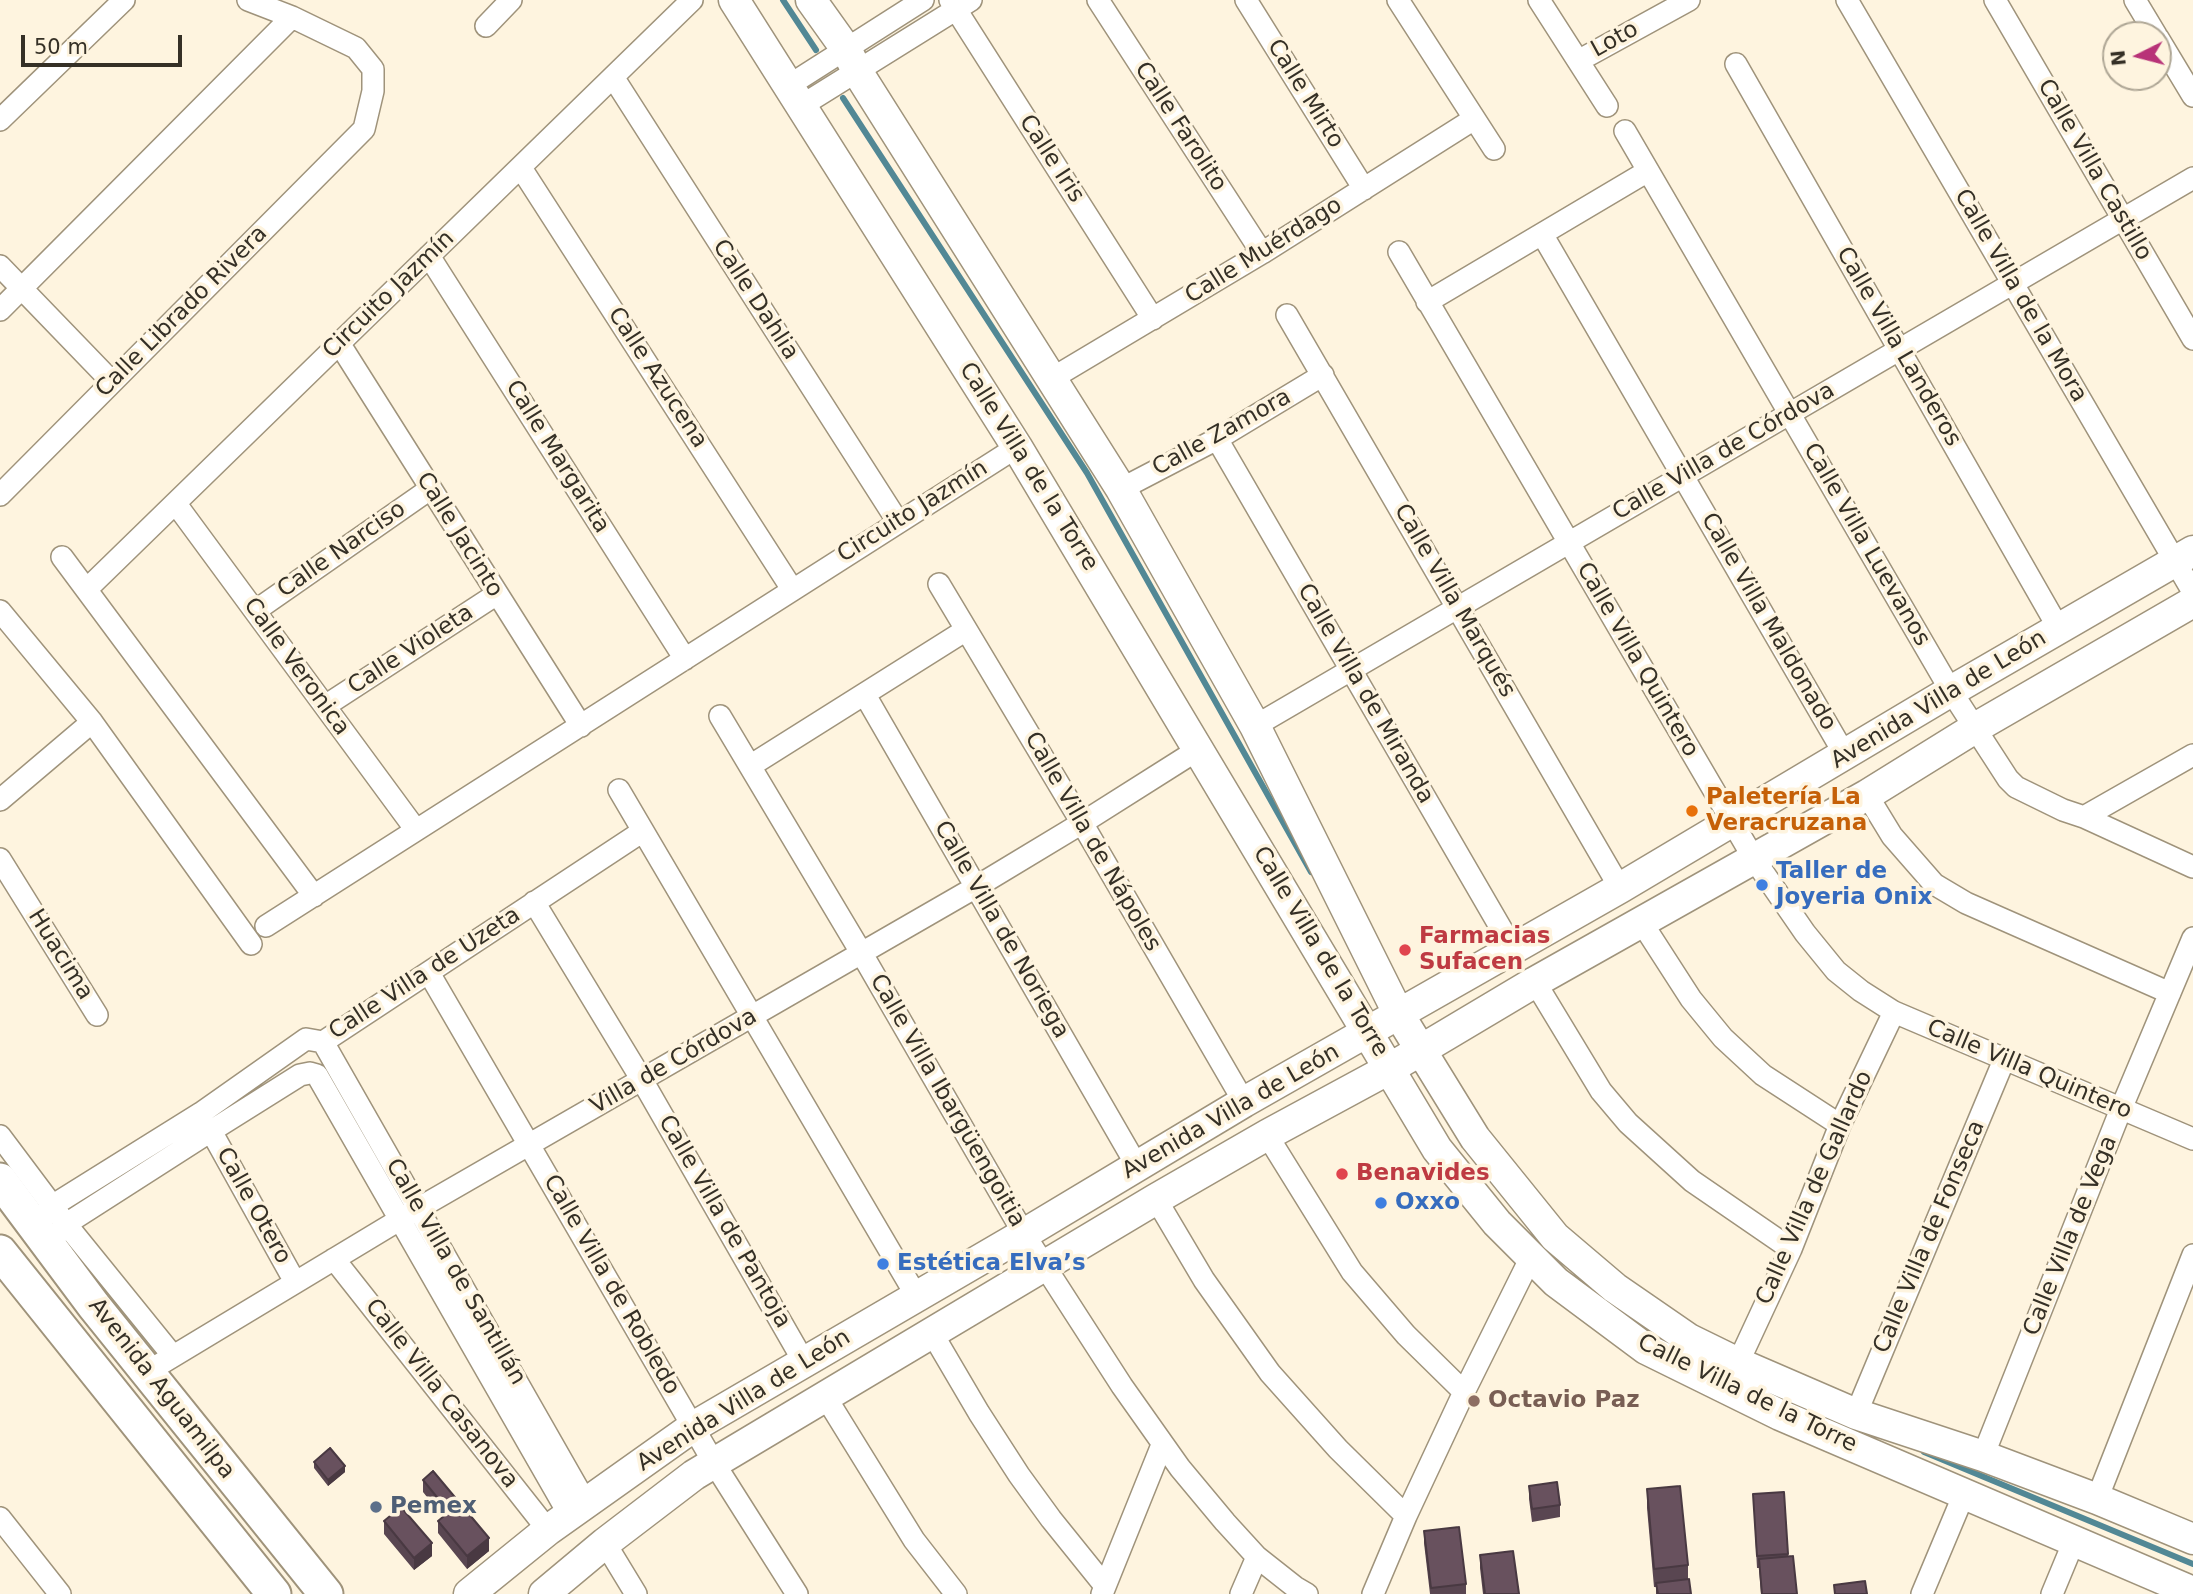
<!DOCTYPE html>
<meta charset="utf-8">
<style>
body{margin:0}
#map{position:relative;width:2193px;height:1594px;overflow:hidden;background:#fef4df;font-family:"DejaVu Sans",sans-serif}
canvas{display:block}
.north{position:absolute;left:2102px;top:21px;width:70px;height:70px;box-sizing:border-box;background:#fef4df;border:2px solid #aea695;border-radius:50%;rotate:264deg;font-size:19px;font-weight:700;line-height:28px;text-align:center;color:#353026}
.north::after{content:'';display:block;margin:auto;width:24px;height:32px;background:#b83378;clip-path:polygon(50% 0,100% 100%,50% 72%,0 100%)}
.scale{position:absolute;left:21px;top:35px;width:161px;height:32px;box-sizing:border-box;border:4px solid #353026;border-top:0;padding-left:9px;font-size:21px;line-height:24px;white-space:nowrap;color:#353026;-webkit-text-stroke:5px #fef4df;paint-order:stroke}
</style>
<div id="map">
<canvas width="2193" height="1594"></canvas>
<div class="north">N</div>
<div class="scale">50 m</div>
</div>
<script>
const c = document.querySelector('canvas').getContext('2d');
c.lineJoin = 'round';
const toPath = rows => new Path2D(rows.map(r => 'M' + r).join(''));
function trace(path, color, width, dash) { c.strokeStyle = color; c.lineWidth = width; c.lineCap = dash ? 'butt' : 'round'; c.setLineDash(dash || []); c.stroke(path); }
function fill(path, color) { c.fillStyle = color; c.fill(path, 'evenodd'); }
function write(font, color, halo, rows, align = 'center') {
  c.font = font + ' "DejaVu Sans",sans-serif'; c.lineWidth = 7; c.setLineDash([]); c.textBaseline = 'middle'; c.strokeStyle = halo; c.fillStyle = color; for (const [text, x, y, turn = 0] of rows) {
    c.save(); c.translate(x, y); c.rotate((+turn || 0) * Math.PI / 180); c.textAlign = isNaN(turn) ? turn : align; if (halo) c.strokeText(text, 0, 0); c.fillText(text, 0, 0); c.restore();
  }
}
trace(toPath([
 [783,0,816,50],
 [843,98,1087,473,1311,872],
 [1924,1452,2193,1564]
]), '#528895', 6);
const street = toPath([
 [950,0,1153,319],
 [1098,0,1262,253],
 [1246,0,1364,189],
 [1398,0,1494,149],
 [1539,0,1607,106],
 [1847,0,2193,592],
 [1995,0,2193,339],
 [2135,0,2156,35],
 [486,26,511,0],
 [2158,38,2193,96],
 [1578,61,1689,0],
 [1736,64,2059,629],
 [613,77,898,522],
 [788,86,923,0],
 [801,106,971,0],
 [0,120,124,0],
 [1625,131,1951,691,2008,779,2016,787,2063,810,2084,817,2193,867],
 [521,168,792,589],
 [1542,234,1845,755],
 [1399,252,1754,859,1805,933,1836,971,1861,991,1894,1012,2193,1139],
 [429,256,685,659],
 [0,266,112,382],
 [1427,302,1648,171],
 [0,310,292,17],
 [1287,315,1620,888],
 [339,343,581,726],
 [1051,379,1262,253,1474,119],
 [1217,439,1513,949],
 [1121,489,1217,439,1323,375],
 [0,495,364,129,373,91,373,69,356,48,292,17,248,0],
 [176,504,416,830],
 [62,557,314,896],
 [939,584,1082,823,1244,1102],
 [87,589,692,0],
 [0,611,92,722,251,944],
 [255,611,430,489],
 [865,695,1137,1166],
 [325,706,497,594],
 [720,716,862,954,1024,1234,1122,1386,1180,1468,1225,1522,1257,1557,1295,1587,1307,1594],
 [1255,726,2193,178],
 [750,766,966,630],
 [619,790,917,1297],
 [1867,795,1892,836,1934,884,1966,903,2170,993],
 [0,800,92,722],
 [2084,817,2193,755],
 [0,859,97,1015],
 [534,902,642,1080,804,1362],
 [1642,923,1691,999,1723,1038,1763,1075,1840,1125],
 [266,926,1017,447],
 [429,973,714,1463,797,1594],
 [1535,982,1601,1091,1628,1123,1692,1181,1791,1249],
 [323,1042,586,1503],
 [211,1131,295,1282],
 [1267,1135,1352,1272,1406,1335,1464,1392],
 [0,1136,66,1224,173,1356],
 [1156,1199,1204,1280,1270,1373,1338,1449,1406,1516],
 [34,1227,52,1206,201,1113,306,1039,323,1042,643,831],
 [48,1245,66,1224,211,1131,300,1075,310,1073,317,1075,570,1516],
 [334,1259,548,1530],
 [932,1333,979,1413,1019,1475,1051,1519,1105,1586],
 [1738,1363,1791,1249,1840,1125,1894,1012],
 [147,1372,419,1208,976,887,1082,823,1199,749],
 [825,1396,914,1540,956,1594],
 [1856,1414,2004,1060],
 [1983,1456,2121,1109,2193,938],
 [2097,1499,2193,1255],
 [0,1518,60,1594],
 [605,1543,636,1594],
 [1102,1594,1162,1445],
 [1241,1594,1257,1557],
 [1373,1594,1406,1516,1464,1392,1531,1257],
 [1922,1594,1964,1494],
 [2052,1594,2074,1541]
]);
const secondary = toPath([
 [734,0,1017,447,1437,1149,1497,1223,1556,1282,1646,1349,1780,1415,2193,1592],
 [811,0,846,49,857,71,1121,489,1255,726,1398,1013,1475,1138,1555,1237,1615,1288,1689,1339,1738,1363,1856,1414,1983,1456,2097,1499,2193,1539],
 [469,1594,548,1530,693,1427,1024,1234,1244,1102,1620,888,1951,691,2193,551],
 [544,1594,605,1543,694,1475,714,1463,1156,1199,1267,1135,1389,1069,1535,982,1867,795,1975,728,2193,602]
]);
const primary = toPath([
 [0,1180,94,1306,326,1594],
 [0,1252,274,1594]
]);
trace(street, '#9f937b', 24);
trace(secondary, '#9f937b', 33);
trace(primary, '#9f937b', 37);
trace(street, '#fff', 21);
trace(secondary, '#fff', 30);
trace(primary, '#fff', 33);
fill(toPath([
 [314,1462,345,1472,328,1486,314,1468],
 [423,1480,489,1551,467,1569,438,1533,438,1521,443,1517,423,1492],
 [1529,1486,1560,1505,1560,1517,1532,1522,1529,1499],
 [1647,1489,1688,1565,1688,1579,1691,1594,1656,1594,1656,1587,1654,1587,1647,1508],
 [1753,1494,1788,1554,1797,1594,1761,1594,1759,1568,1757,1568],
 [384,1521,432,1556,414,1570,384,1534],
 [1424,1531,1466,1584,1466,1594,1430,1594,1424,1543],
 [1480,1555,1519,1594,1483,1594,1480,1568]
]), '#594651');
fill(toPath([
 [345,1466,345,1472,328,1486,328,1480],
 [489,1538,489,1551,467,1569,467,1556],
 [432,1543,432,1556,414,1570,414,1558]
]), '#493942');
const building = toPath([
 [330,1448,345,1466,328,1480,314,1462,330,1448],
 [433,1471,489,1538,467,1556,438,1521,449,1512,423,1480,433,1471],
 [1557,1482,1560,1505,1532,1509,1529,1486,1557,1482],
 [1680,1486,1688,1565,1654,1569,1647,1489,1680,1486],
 [1784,1492,1788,1554,1757,1556,1753,1494,1784,1492],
 [401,1507,432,1543,414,1558,384,1521,401,1507],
 [1459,1527,1466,1584,1431,1588,1424,1531,1459,1527],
 [1513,1551,1519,1594,1485,1594,1480,1555,1513,1551],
 [1793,1556,1797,1594,1762,1594,1759,1559,1793,1556],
 [1689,1579,1691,1594,1658,1594,1656,1583,1689,1579],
 [1865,1581,1867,1594,1835,1594,1834,1585,1865,1581]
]);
fill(building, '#68515e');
trace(building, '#493942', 2);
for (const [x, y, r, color] of [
 [1692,811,7,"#e8710a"],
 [1762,885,7,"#3f7fe0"],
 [1405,950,7,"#e0444e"],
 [1342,1174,7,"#e0444e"],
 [1381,1203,7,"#3f7fe0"],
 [883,1264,7,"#3f7fe0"],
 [1474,1401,7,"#8d6e63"],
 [376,1507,7,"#5c6f8a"]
]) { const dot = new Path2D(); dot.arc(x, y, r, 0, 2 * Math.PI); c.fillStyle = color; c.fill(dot); trace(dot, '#fef4df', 2.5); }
write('23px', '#353026', '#fef4df', [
 ["Loto",1615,40,-29],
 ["Calle Mirto",1305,94,58],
 ["Calle Farolito",1180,127,57],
 ["Calle Iris",1051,159,57],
 ["Calle Villa Castillo",2094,170,60],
 ["Calle Muérdago",1264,251,-32],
 ["Circuito Jazmín",389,295,-44],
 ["Calle Villa de la Mora",2020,296,60],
 ["Calle Dahlia",755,300,57],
 ["Calle Librado Rivera",182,312,-45],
 ["Calle Villa Landeros",1898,347,60],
 ["Calle Azucena",657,378,57],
 ["Calle Zamora",1222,433,-29],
 ["Calle Villa de Córdova",1724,452,-30],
 ["Calle Margarita",557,457,58],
 ["Calle Villa de la Torre",1028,467,58],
 ["Circuito Jazmín",913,512,-32],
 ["Calle Jacinto",459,535,58],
 ["Calle Villa Luevanos",1866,545,60],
 ["Calle Narciso",342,550,-35],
 ["Calle Villa Marqués",1454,601,60],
 ["Calle Villa Maldonado",1768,622,60],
 ["Calle Violeta",411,650,-33],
 ["Calle Villa Quintero",1637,660,60],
 ["Calle Veronica",296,667,54],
 ["Calle Villa de Miranda",1365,694,60],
 ["Avenida Villa de León",1939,700,-31],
 ["Calle Villa de Nápoles",1092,842,60],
 ["Calle Villa de Noriega",1001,930,60],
 ["Calle Villa de la Torre",1320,952,59],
 ["Huacima",60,955,58],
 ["Calle Villa de Uzeta",425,974,-33],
 ["Villa de Córdova",674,1062,-30],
 ["Calle Villa Quintero",2029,1070,23],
 ["Calle Villa Ibargüengoitia",947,1101,60],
 ["Avenida Villa de León",1231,1112,-30],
 ["Calle Villa de Gallardo",1815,1188,-66],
 ["Calle Otero",253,1206,61],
 ["Calle Villa de Pantoja",724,1222,60],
 ["Calle Villa de Vega",2071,1236,-68],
 ["Calle Villa de Fonseca",1930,1237,-67],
 ["Calle Villa de Santillán",455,1272,60],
 ["Calle Villa de Robledo",611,1285,60],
 ["Avenida Aguamilpa",161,1389,52],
 ["Calle Villa Casanova",441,1394,52],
 ["Calle Villa de la Torre",1747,1394,26],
 ["Avenida Villa de León",744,1401,-32]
]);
write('bold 23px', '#c56008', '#fef4df', [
 ["Paletería La",1706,798],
 ["Veracruzana",1706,824]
], 'left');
write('bold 23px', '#366cbe', '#fef4df', [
 ["Taller de",1776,872],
 ["Joyeria Onix",1776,898],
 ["Oxxo",1395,1203],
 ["Estética Elva’s",897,1264]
], 'left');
write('bold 23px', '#be3a42', '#fef4df', [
 ["Farmacias",1419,937],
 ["Sufacen",1419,963],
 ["Benavides",1356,1174]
], 'left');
write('bold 23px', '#785e54', '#fef4df', [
 ["Octavio Paz",1488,1401]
], 'left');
write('bold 23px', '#4e5e75', '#fef4df', [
 ["Pemex",390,1507]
], 'left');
</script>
